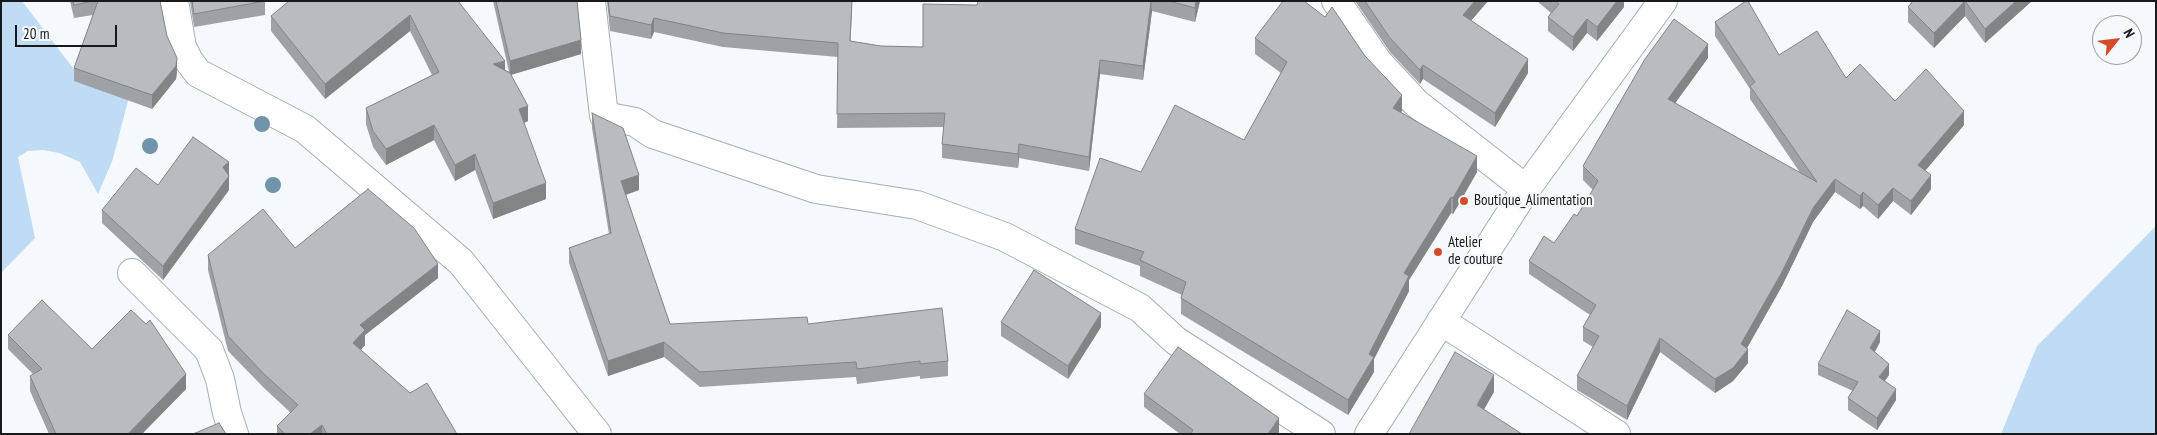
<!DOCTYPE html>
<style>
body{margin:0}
#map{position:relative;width:2157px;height:435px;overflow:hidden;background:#f5f9fb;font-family:"PT Sans Narrow",sans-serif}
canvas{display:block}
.frame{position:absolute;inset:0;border:2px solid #18191a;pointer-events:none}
.north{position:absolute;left:2092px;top:15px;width:50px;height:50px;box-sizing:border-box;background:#f5f9fb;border:1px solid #9d9fa1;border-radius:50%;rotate:61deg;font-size:14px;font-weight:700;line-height:20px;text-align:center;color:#18191a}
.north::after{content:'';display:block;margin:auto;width:18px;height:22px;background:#d54b2c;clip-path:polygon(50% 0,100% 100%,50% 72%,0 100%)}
.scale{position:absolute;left:15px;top:25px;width:102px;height:22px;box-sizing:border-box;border:2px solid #18191a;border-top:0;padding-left:6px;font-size:15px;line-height:18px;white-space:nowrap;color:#18191a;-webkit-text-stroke:4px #f5f9fb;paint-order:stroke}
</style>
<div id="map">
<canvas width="2157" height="435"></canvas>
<div class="frame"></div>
<div class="north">N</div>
<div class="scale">20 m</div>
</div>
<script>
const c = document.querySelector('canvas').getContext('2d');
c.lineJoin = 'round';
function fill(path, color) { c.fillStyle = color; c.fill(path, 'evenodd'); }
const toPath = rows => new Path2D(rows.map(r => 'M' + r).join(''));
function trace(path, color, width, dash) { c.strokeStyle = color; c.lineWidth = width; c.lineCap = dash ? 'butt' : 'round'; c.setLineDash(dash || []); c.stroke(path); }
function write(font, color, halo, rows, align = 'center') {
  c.font = font + ' "PT Sans Narrow",sans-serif'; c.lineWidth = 4.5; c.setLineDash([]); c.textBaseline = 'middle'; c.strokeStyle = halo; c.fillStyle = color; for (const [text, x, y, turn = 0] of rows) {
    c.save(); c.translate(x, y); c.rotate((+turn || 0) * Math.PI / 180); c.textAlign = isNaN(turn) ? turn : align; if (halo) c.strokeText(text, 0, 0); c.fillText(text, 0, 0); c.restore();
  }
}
fill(toPath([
 [1,1,22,1,82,80,132,85,113,159,98,194,80,162,59,153,43,150,28,151,18,157,35,238,1,273],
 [2156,226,2156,434,2001,434,2037,346]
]), '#bfdcf4');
const street = toPath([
 [174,1,182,47,189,61,198,73,305,129,461,262,597,434],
 [591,1,604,116,635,122,653,134,816,189,917,205,1005,237,1140,308,1176,341,1321,434],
 [1336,1,1378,62,1416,103,1526,189],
 [132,273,209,350,220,379,227,413,234,434],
 [1441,321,1616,434]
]);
const secondary = toPath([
 [1369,434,1526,189,1663,1]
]);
trace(street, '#a9adaf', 30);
trace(secondary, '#a9adaf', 30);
trace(street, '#fff', 28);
trace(secondary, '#fff', 28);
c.fillStyle = '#7094a9';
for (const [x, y] of [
 [262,124],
 [150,146],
 [273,185]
]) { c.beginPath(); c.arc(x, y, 8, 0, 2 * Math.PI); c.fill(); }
fill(toPath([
 [70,1,160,1,167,36,177,72,176,79,152,109,74,81,74,68,93,15,74,18],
 [190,1,265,1,265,15,194,27],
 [458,1,505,70,509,72,493,1,577,1,581,54,511,75,528,121,524,123,546,199,493,219,475,170,455,181,434,140,386,165,373,147,366,124,366,108,432,75,410,31,325,99,271,31,271,16],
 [607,1,852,1,850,41,881,46,923,47,977,5,978,1,1200,1,1195,22,1152,11,1143,80,1100,74,1089,171,1019,158,1018,168,942,158,942,144,944,127,837,128,838,57,723,47,654,32,651,39,610,31],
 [1355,1,1488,1,1471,21,1528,73,1495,127,1423,79,1420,84,1390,52],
 [1537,1,1624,1,1624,7,1597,41,1587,33,1573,51,1548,31,1548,17,1551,13],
 [1913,1,2032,1,1985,43,1965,16,1934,48,1908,22,1908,7],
 [1715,22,1779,55,1846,78,1895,101,1964,125,1925,171,1931,189,1911,215,1893,201,1878,219,1863,206,1860,209,1835,192,1813,222,1782,286,1747,348,1748,363,1733,381,1715,393,1660,352,1627,420,1577,390,1577,376,1593,347,1583,341,1583,327,1590,315,1529,274,1529,261,1554,243,1577,216,1593,190,1583,180,1583,166,1708,58,1675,103,1801,174,1750,99,1750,89,1715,36],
 [1255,38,1402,111,1401,112,1477,172,1453,214,1451,213,1409,280,1409,291,1374,359,1374,372,1348,415,1181,314,1181,298,1182,295,1140,276,1140,266,1075,244,1075,229,1141,172,1244,140,1281,73,1255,54],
 [592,113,639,190,626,195,670,324,808,324,948,361,948,376,920,379,920,376,857,384,856,377,700,387,664,357,608,376,569,263,569,248,609,234,592,128],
 [229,162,229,190,163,280,102,223,102,210,158,185],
 [295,248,438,278,365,335,365,345,361,350,457,434,277,434,277,426,291,413,264,388,228,351,208,270,208,255],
 [1001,322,1101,327,1068,379,1001,336],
 [8,335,92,349,186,389,142,434,49,434,30,391,30,376,33,374,8,349],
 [1880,342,1875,352,1889,375,1885,381,1896,400,1877,430,1848,410,1848,398,1853,391,1818,375,1818,364],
 [1144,394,1279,432,1278,434,1180,434,1144,407]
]), '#9fa2a4');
fill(toPath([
 [852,1,852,7,850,55,850,41],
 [1151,1,1152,11,1143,80,1143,66],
 [1196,1,1200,1,1195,22,1195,8],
 [1475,1,1488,1,1463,30,1463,15],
 [1617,1,1624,1,1624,7,1597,41,1597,27],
 [1965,1,1965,16,1934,48,1934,33],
 [2016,1,2032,1,1985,43,1985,29],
 [410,15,410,31,325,99,325,84],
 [654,18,654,32,651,39,651,25],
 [1587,19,1587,33,1573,51,1573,37],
 [581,40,581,54,510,75,510,61],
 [1708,44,1708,58,1668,113,1668,99],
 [177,58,177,72,176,79,152,109,152,95],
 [1528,59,1528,73,1495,127,1495,113],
 [1100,60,1100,74,1089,171,1089,157],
 [505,61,505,77,493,64],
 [1423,65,1423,79,1420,84,1420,70],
 [1402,95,1402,111,1393,123,1393,108],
 [528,106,528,121,519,125,519,109],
 [1964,111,1964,125,1918,179,1918,165],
 [434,125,434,140,386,165,386,149],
 [1019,144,1019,158,1018,168,1018,154],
 [475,154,475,170,455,181,455,165],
 [1477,156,1477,172,1453,214,1453,198],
 [229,162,229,190,163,280,163,266,223,167],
 [639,175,639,190,621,196,621,181],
 [1931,175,1931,189,1911,215,1911,201],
 [1835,179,1835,192,1813,222,1782,286,1743,355,1748,349,1748,363,1733,381,1715,393,1715,379,1813,208],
 [546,183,546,199,493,219,493,203],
 [1893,188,1893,201,1878,219,1878,205],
 [1863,192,1863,206,1860,209,1860,196],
 [1451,197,1451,213,1409,280,1409,291,1374,359,1374,372,1348,415,1348,400,1404,273],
 [438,264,438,278,365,335,365,345,353,358,353,343,360,325],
 [1101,313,1101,327,1068,379,1068,366],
 [1880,331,1880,342,1870,359,1870,348],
 [1660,338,1660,352,1627,420,1627,406],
 [664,342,664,357,608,376,608,361],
 [1889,364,1889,375,1879,388,1879,377],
 [186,374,186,389,142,434,128,434],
 [1494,375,1494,392,1477,422,1477,405],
 [1896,389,1896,400,1877,430,1877,418],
 [1279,418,1279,432,1278,434,1268,434],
 [322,425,322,434,310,434]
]), '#828486');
const building = toPath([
 [73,1,93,1,74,5,73,1],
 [98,1,160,1,167,36,177,58,176,66,152,95,74,68,98,1],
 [192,1,265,1,194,14,192,1],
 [289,1,458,1,505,61,493,64,510,73,528,106,519,109,546,183,493,203,475,154,455,165,434,125,386,149,373,131,366,108,439,72,410,15,325,84,271,16,289,1],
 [496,1,577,1,581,40,510,61,496,1],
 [608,1,852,1,850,41,881,46,923,47,923,4,977,5,978,1,1151,1,1143,66,1100,60,1089,157,1019,144,1018,154,942,144,945,113,837,114,838,43,723,33,654,18,651,25,610,16,608,1],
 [1169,1,1196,1,1195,8,1169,1],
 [1283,1,1304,1,1325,17,1332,7,1365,56,1402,95,1393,108,1477,156,1453,198,1451,197,1404,273,1409,276,1369,354,1374,357,1348,400,1181,298,1186,282,1140,260,1144,252,1075,229,1100,158,1141,172,1175,105,1244,140,1287,62,1255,38,1283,1],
 [1365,1,1475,1,1463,15,1528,59,1495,113,1423,65,1420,70,1390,38,1365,1],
 [1555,1,1617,1,1597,27,1587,19,1573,37,1548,17,1559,4,1555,1],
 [1746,1,1748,1,1779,55,1817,31,1846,78,1860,64,1895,101,1926,69,1964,111,1918,165,1931,175,1911,201,1893,188,1878,205,1863,192,1860,196,1835,179,1813,208,1782,272,1741,344,1748,349,1733,368,1715,379,1660,338,1627,406,1577,376,1599,336,1583,327,1596,305,1529,261,1544,236,1554,243,1574,214,1577,216,1598,181,1583,166,1645,59,1674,19,1708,44,1668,99,1817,182,1750,86,1755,82,1715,22,1746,1],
 [1913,1,1965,1,1934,33,1908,7,1913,1],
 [1965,1,2016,1,1985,29,1965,1],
 [592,113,623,128,639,175,621,181,670,324,807,317,808,324,942,308,948,361,920,364,920,361,857,369,856,362,700,372,664,342,608,361,569,248,611,233,592,113],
 [193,137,229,162,223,167,229,176,163,266,102,210,136,168,158,185,193,137],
 [368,189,414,228,438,264,360,325,365,330,353,343,410,393,427,383,457,434,327,434,322,425,310,434,285,434,277,426,298,405,264,374,228,336,208,255,263,209,295,248,368,189],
 [1034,270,1101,313,1068,366,1001,322,1034,270],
 [42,300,92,349,131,310,146,324,150,320,186,374,128,434,56,434,30,376,42,369,8,335,42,300],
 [1847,310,1880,331,1870,348,1889,364,1879,377,1896,389,1877,418,1848,398,1858,382,1818,364,1847,310],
 [1178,347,1279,418,1268,434,1191,434,1193,430,1144,394,1178,347],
 [1455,352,1494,375,1477,405,1522,434,1409,434,1455,352],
 [219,423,226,434,193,434,219,423]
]);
fill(building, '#b9bcbf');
trace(building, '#828486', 1);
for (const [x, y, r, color] of [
 [1464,201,5,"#d54b2c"],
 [1438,252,5,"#d54b2c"]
]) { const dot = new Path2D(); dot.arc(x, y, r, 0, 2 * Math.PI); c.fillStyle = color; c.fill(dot); trace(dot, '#f5f9fb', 2); }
write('15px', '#18191a', '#f5f9fb', [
 ["Boutique_Alimentation",1474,201],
 ["Atelier",1448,243],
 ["de couture",1448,260]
], 'left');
</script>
